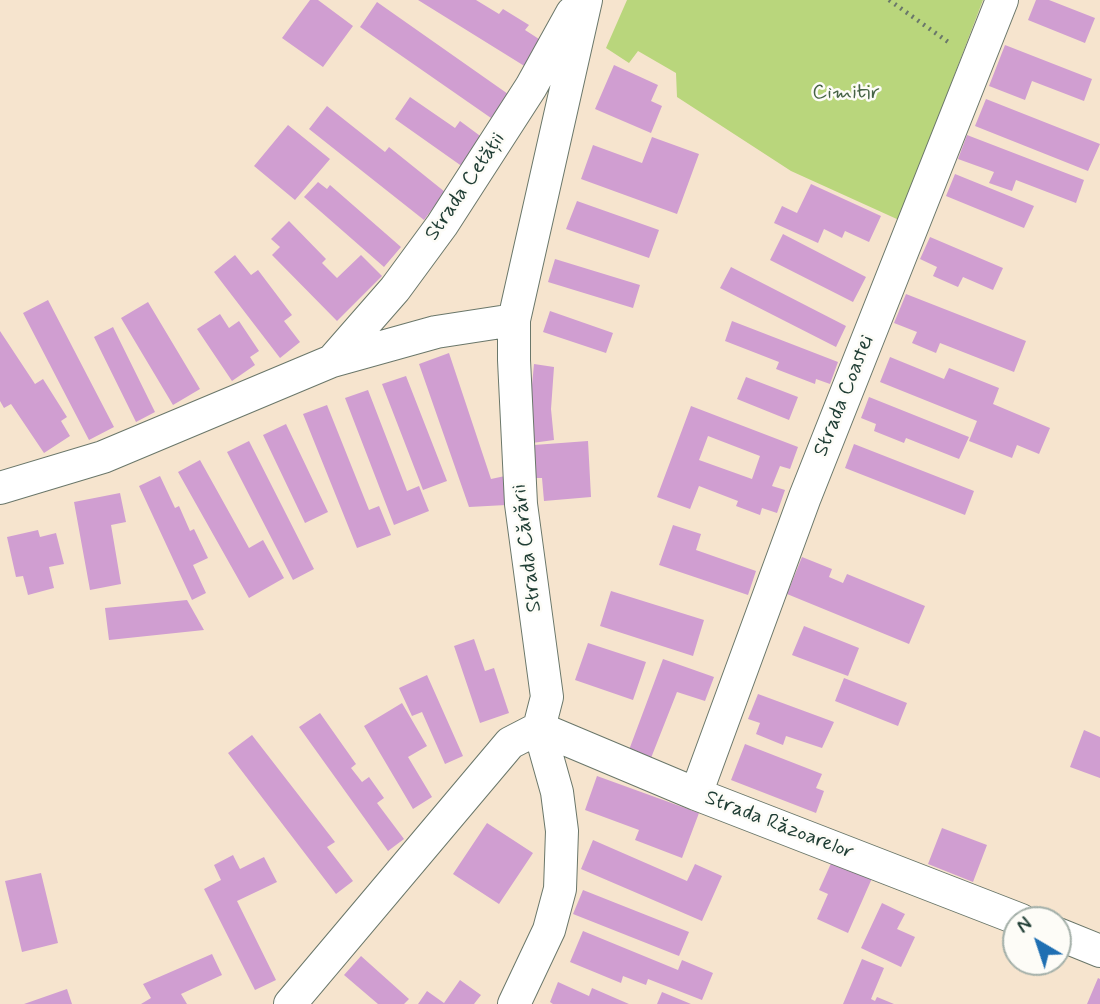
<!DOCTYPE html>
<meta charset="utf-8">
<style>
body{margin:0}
#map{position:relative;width:1100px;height:1004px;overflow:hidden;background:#f6e4ce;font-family:Mynerve,sans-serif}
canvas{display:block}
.north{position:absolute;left:1002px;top:906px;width:70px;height:70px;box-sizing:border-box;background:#fdfcf7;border:2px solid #a4b0a9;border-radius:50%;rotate:321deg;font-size:19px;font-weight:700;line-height:28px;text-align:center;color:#1f3d34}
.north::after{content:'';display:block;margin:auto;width:24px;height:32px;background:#1f6fb2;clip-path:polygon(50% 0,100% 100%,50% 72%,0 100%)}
</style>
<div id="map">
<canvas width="1100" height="1004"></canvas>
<div class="north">N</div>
</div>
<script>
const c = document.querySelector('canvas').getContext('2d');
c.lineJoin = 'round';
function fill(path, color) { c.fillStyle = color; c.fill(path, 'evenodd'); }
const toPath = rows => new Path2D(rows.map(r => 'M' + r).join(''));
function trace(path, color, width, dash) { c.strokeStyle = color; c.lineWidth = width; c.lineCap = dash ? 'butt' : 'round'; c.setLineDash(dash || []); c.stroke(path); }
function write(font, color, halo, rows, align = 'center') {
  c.font = font + ' Mynerve,sans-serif'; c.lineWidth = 5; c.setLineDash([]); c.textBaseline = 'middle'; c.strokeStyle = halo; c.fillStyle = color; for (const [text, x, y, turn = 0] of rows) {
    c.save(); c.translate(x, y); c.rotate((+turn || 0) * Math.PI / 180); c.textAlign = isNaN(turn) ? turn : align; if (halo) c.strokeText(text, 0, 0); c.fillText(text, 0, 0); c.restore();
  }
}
fill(toPath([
 [627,0,983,0,899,220,791,171,677,97,676,73,638,51,629,63,606,48]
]), '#b9d67c');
fill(toPath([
 [310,0,318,0,353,26,323,67,282,38],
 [418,0,476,0,499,14,503,9,529,25,525,30,542,41,526,67],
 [1036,0,1049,0,1095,18,1085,43,1028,20],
 [377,2,508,94,491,118,360,27],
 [1005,45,1092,79,1084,101,1032,81,1025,100,989,86],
 [614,65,658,85,651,101,662,106,651,133,595,109],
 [410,97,455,128,460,121,483,138,463,167,395,119],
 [986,99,1100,144,1088,171,975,126],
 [327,106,385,152,389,147,445,192,424,220,309,129],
 [288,125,330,159,295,200,254,166],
 [967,135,1084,180,1076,203,1016,180,1012,191,989,183,994,172,958,159],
 [652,137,699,154,677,214,581,179,593,145,642,163],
 [955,174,1034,206,1024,228,946,196],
 [318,182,327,189,330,185,401,247,384,267,304,197],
 [811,184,881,216,869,242,845,231,842,238,824,229,818,243,774,223,782,206,797,213],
 [577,201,659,230,649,258,566,229],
 [289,221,326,259,322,263,337,278,361,255,382,276,337,321,272,255,280,247,271,239],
 [783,234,866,277,853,302,770,260],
 [930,237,1003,268,993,290,963,277,958,287,933,276,937,267,920,259],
 [235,255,251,275,258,270,292,315,284,321,300,342,280,358,214,272],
 [555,259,640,285,633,308,548,282],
 [731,267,846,326,836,347,720,288],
 [906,294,1026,341,1014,372,940,343,936,353,912,343,917,332,894,323],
 [48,300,114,427,89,440,23,313],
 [148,302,200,389,173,405,121,318],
 [550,311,613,333,606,353,543,332],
 [220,314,229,328,239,321,259,351,250,357,255,365,232,381,197,329],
 [732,321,838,362,830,384,816,379,815,384,776,369,779,362,725,341],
 [113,327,155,412,136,422,94,337],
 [0,331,35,384,43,379,67,417,61,421,70,436,44,453,11,404,4,408,0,401],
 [449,353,491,479,505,476,506,505,469,507,419,364],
 [890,357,944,379,949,368,999,388,993,404,1050,428,1039,454,1017,445,1012,458,969,441,977,421,880,382],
 [534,364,554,367,551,409,554,440,532,443,530,406],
 [406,376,447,481,423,490,382,384],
 [746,377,798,397,789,420,737,399],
 [368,390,407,491,419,486,429,511,394,525,345,398],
 [869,397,969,437,959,459,906,438,904,443,874,431,876,424,861,418],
 [327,405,369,510,379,506,391,535,357,548,303,414],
 [691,406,798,447,790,469,780,466,772,486,785,490,777,513,762,508,760,515,736,506,738,501,699,486,690,509,657,497],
 [708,436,760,456,752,479,699,460],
 [286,424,328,512,305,523,263,435],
 [249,441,314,569,293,580,227,452],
 [588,441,591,497,544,501,542,478,536,478,534,445],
 [854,444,974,491,965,515,845,468],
 [200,460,249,548,263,540,284,578,249,598,178,472],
 [160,476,175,508,179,506,190,531,194,529,208,558,193,565,206,593,192,600,139,486],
 [120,493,126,522,111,525,121,584,90,590,74,502],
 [673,525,701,534,696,550,756,571,748,595,659,565],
 [38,530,40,537,56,533,64,564,49,567,54,588,28,595,23,576,16,577,7,537],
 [802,557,832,569,829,577,843,583,847,574,925,606,909,644,787,594],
 [611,591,704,620,693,656,600,626],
 [187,600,204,630,109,640,105,608],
 [804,626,859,648,848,676,792,655],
 [474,639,485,671,494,668,509,713,480,723,454,646],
 [588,643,646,662,633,700,575,680],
 [663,659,714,677,705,701,677,692,651,758,629,750],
 [427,675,463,756,445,764,422,712,412,716,399,688],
 [844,678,907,703,898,726,835,701],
 [758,694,834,722,822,748,786,736,783,745,756,734,760,723,748,719],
 [402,703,427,746,408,757,432,797,413,809,364,726],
 [320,713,356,764,351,768,362,782,369,777,384,798,377,803,404,839,388,851,299,727],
 [1084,730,1100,737,1100,778,1070,767],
 [252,735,335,842,327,847,353,881,336,894,228,753],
 [745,744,822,774,816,788,824,791,816,813,731,780],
 [597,776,699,813,682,858,635,840,639,830,585,810],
 [487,823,533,853,499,904,453,874],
 [942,828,987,845,973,882,928,864],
 [593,840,687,881,695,864,722,876,702,921,581,869],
 [233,855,240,869,264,857,277,882,237,901,276,980,255,990,204,889,221,880,214,865],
 [833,859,873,876,848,933,817,919,828,894,819,890],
 [41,873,58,943,22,952,5,881],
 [583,890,689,932,679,956,573,914],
 [882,903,905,914,897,929,915,937,901,967,861,948],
 [583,931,678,970,682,960,713,973,702,1000,648,979,646,985,623,976,621,983,570,962],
 [212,954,222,975,181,994,187,1004,141,1004,151,998,143,984],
 [361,956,409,999,404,1004,378,1004,344,975],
 [862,959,884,968,871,999,875,1001,877,997,894,1004,843,1004],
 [1098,978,1100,979,1100,1004,1087,1004],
 [460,980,481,995,474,1004,418,1004,427,991,444,1003],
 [558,982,589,996,592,988,629,1004,553,1004,550,1002],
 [67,989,72,1004,24,1004],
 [662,992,691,1004,657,1004]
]), '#d09ed1');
const minor = toPath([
 [332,361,395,289,442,225,531,87,572,13],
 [0,488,103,457,332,361,436,332,514,320],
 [539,728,696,794,1021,920],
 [696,794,805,497,1002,0],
 [1058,934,1100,951],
 [290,1004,510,743,539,728,547,697,521,504,514,360,514,320,586,0],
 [514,1004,549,930,560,889,562,831,557,792,539,728]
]);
trace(minor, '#6a776a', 34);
trace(toPath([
 [889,0,951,44]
]), '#6a776a', 4.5, [2, 5]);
trace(minor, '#fff', 32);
write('21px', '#466346', '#fdfcf7', [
 ["Cimitir",846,94]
]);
write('21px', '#1f3d34', '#fdfcf7', [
 ["Strada Cetății",466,187,-56],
 ["Strada Coastei",845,396,-68],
 ["Strada Cărării",528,548,-97],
 ["Strada Răzoarelor",779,826,21]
]);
</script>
